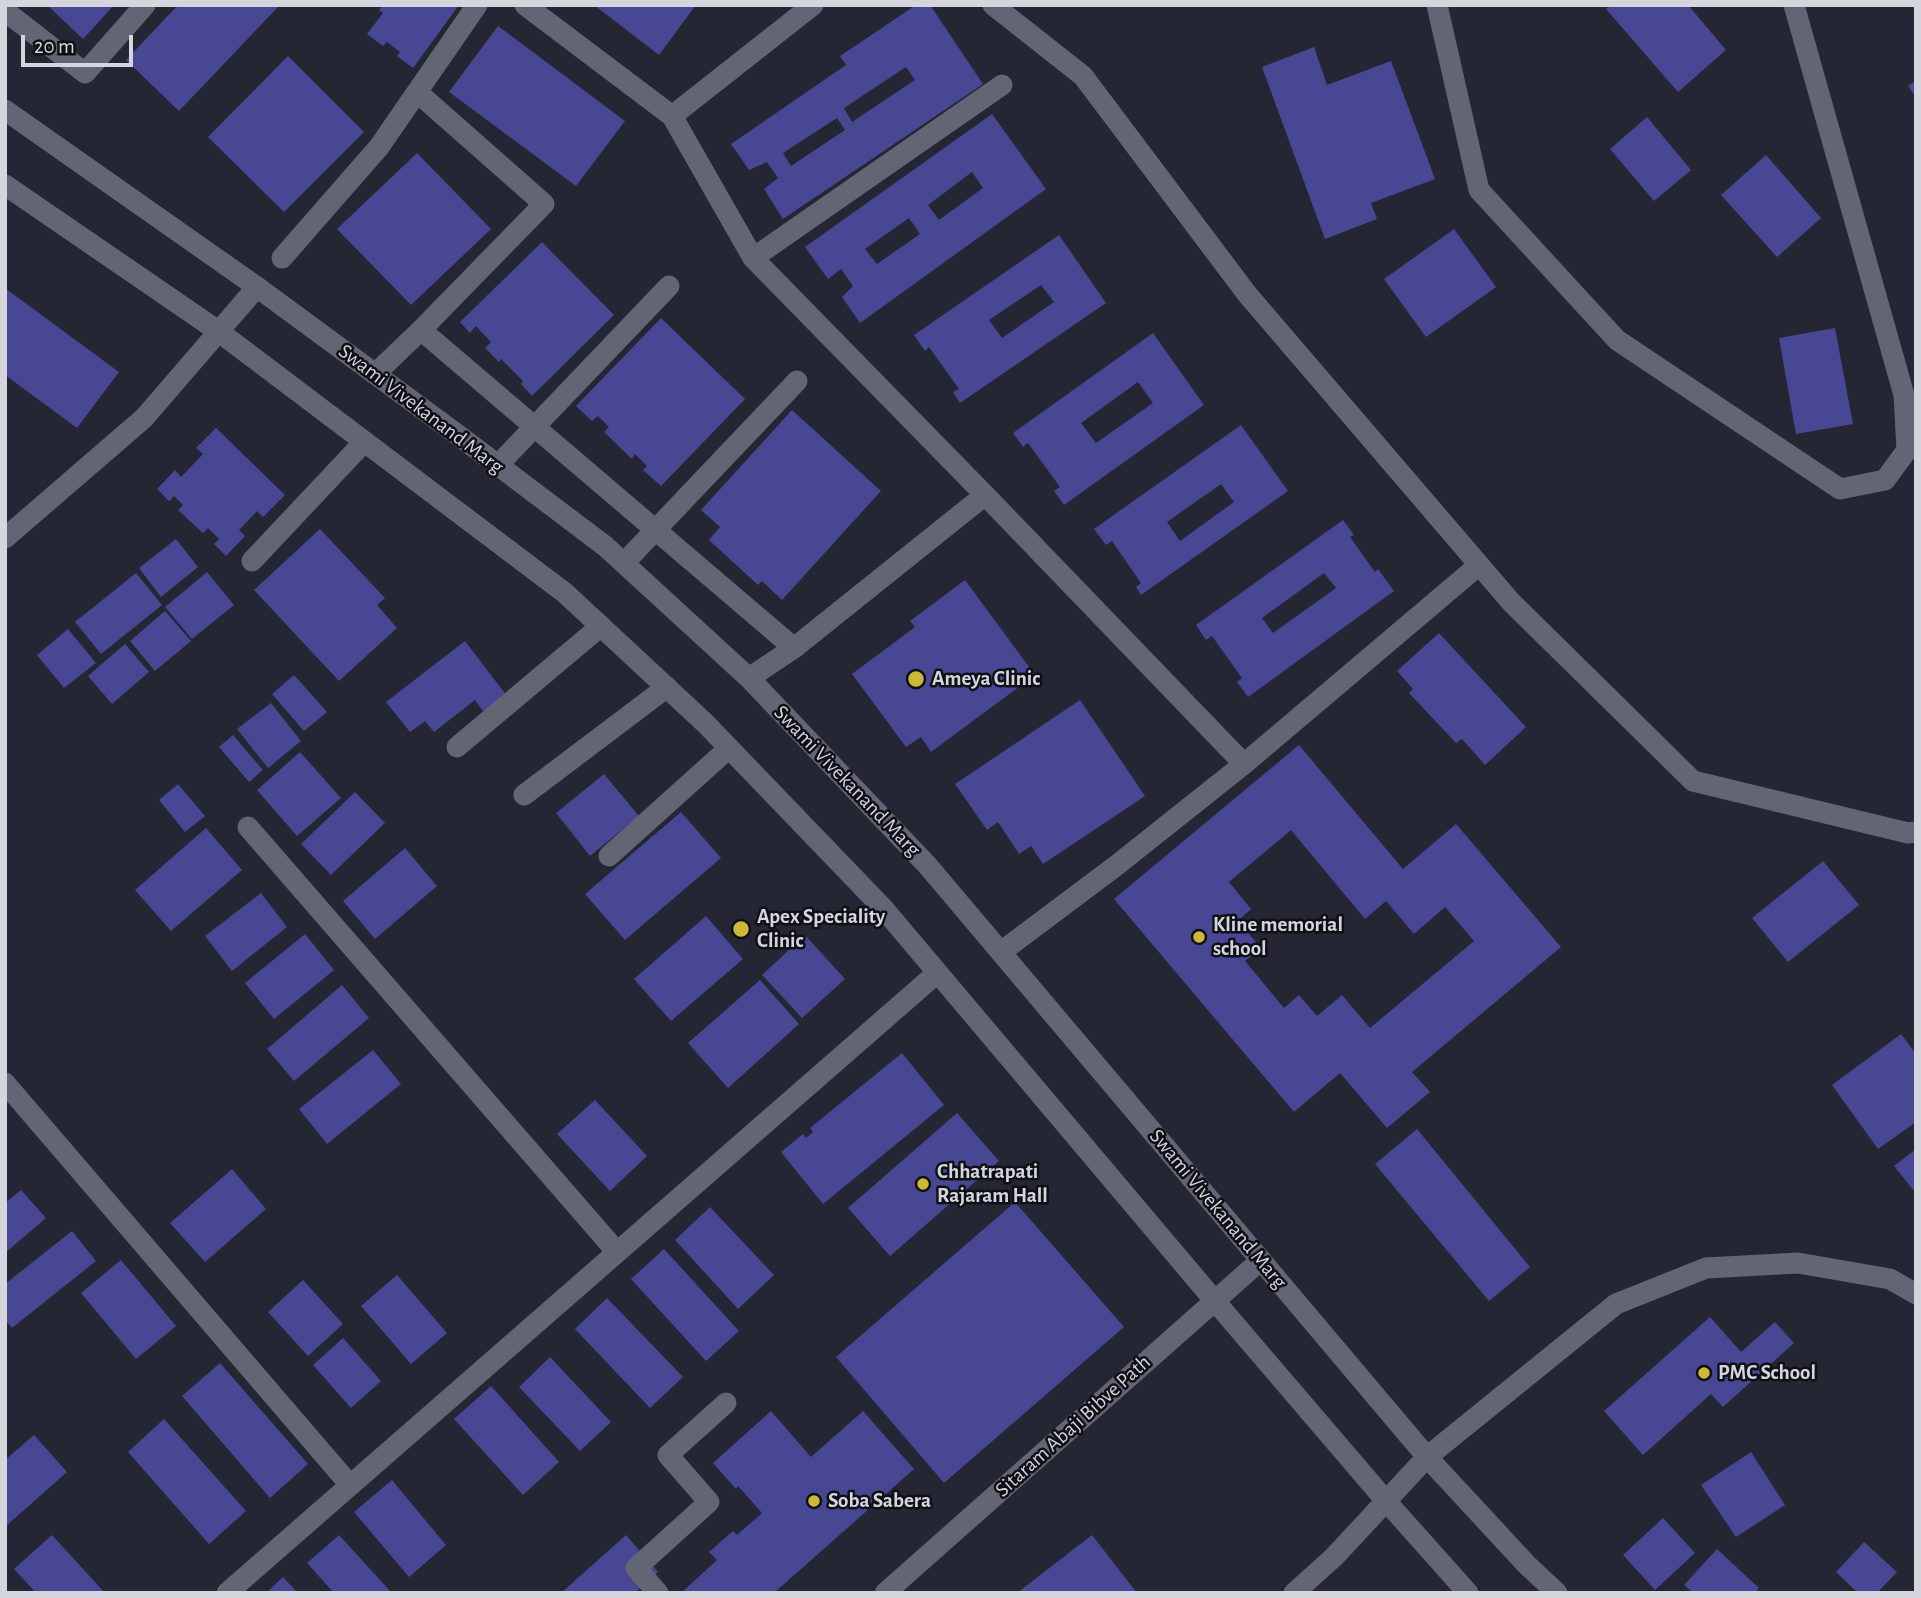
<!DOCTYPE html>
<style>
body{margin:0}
#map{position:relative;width:1921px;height:1598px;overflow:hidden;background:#252633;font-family:"Alegreya Sans",sans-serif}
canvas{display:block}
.frame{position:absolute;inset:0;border:7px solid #d4d5dd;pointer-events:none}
.scale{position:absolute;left:21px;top:35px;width:112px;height:32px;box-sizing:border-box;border:4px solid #d4d5dd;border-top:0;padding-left:9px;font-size:21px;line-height:24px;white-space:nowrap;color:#d4d5dd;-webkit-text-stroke:5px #0f1015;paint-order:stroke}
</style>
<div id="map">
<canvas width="1921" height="1598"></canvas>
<div class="frame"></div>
<div class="scale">20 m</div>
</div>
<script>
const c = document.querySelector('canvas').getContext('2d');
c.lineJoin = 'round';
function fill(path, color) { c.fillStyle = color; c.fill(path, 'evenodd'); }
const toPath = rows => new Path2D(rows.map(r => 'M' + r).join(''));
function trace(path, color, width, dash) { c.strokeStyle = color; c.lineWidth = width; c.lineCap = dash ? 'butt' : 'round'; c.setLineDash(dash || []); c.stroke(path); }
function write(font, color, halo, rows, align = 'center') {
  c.font = font + ' "Alegreya Sans",sans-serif'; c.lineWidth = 5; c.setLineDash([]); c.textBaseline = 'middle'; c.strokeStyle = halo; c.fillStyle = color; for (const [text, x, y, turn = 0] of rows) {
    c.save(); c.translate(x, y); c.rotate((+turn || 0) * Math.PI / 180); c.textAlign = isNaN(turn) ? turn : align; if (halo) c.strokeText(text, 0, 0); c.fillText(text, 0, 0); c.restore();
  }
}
fill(toPath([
 [47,5,114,5,83,39],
 [178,5,276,5,278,7,179,111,126,60],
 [383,5,459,5,413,68,397,56,400,52,387,42,383,46,367,34,383,13,379,10],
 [594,5,696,5,659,55],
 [916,5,930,5,983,84,783,219,764,189,778,178,767,162,749,170,731,144,846,65,840,56],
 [906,67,915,80,852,122,844,108],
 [837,118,845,130,791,166,783,153],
 [1611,5,1688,5,1726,50,1678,92,1606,9],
 [498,26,625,121,576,186,449,92],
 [1314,47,1327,85,1391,61,1435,179,1371,203,1377,219,1325,239,1262,67],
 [288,56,364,132,284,212,208,137],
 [1916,80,1916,97,1908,86],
 [992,114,1046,189,860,323,842,297,853,286,841,269,828,279,805,247],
 [972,172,983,188,939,220,928,205],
 [909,218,920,234,877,264,865,249],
 [1647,117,1691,170,1654,201,1610,149],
 [417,153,491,229,411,305,337,229],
 [1766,155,1821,218,1777,257,1721,195],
 [1454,229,1496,287,1426,337,1384,279],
 [1059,235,1106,303,960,403,953,392,959,389,929,347,925,351,914,335],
 [1041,285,1054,302,1002,338,989,320],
 [542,242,614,315,532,396,521,384,523,381,501,359,499,362,485,348,491,342,476,326,470,333,460,322],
 [5,288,119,372,77,428,5,375],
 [661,318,745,399,661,486,643,470,647,466,635,454,632,459,604,432,609,427,598,416,592,421,576,406],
 [1835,328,1853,424,1796,434,1779,338],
 [1153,333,1204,405,1064,505,1054,491,1060,487,1028,443,1023,447,1013,433],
 [1138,382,1153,403,1096,443,1081,423],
 [792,410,881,491,782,600,762,581,758,585,709,540,720,527,701,510],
 [1241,425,1288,491,1141,595,1136,587,1141,583,1112,541,1106,545,1094,529],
 [1221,484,1234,502,1180,541,1167,522],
 [216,428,285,495,263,517,257,511,239,530,245,536,226,556,214,544,219,539,208,528,203,533,178,510,183,505,174,496,169,501,157,489,175,470,181,477,203,454,196,448],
 [1343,520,1354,535,1350,537,1375,572,1378,569,1394,591,1248,697,1237,682,1242,678,1212,636,1206,640,1196,625],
 [1324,573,1336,588,1273,633,1262,618],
 [320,529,385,598,377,605,397,628,339,681,254,590],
 [176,539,198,567,161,597,139,568],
 [207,572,234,605,192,639,165,607],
 [136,573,162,605,101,654,75,622],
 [965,580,1035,675,931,752,921,737,906,747,852,674,915,627,910,621],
 [165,611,191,641,155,671,130,641],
 [68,629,96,663,64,688,37,655],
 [1439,633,1526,727,1485,765,1462,739,1456,743,1409,693,1413,689,1397,671],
 [465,641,507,696,485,714,475,700,434,732,425,721,410,732,386,702],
 [125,644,149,672,112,704,88,676],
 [294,675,327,712,304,731,272,694],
 [1080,700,1145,796,1043,864,1031,846,1019,854,998,822,987,830,955,784],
 [271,703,301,741,268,768,237,729],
 [233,735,263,770,249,782,219,747],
 [1299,745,1403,869,1456,824,1561,947,1412,1072,1430,1092,1387,1128,1340,1073,1294,1112,1114,899],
 [1291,830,1365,919,1386,901,1414,934,1445,907,1474,941,1370,1028,1342,995,1317,1016,1299,995,1284,1008,1245,961,1261,948,1238,921,1251,909,1229,882],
 [300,752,341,798,297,836,257,790],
 [604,774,639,816,590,856,556,813],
 [178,784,205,816,185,832,159,800],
 [355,792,385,823,331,875,301,844],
 [681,812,721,858,625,940,585,894],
 [206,828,242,870,171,931,135,890],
 [405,848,437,886,375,939,343,901],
 [1823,861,1859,905,1788,962,1752,918],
 [261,893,287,927,232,971,205,936],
 [706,916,743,959,671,1021,634,979],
 [305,934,334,970,274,1019,245,983],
 [805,935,845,979,802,1018,762,975],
 [760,980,799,1024,728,1088,688,1043],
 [342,985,369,1018,294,1081,267,1049],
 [1901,1034,1916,1054,1916,1122,1878,1149,1832,1085],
 [373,1050,401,1084,327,1144,299,1109],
 [902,1053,944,1105,823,1204,781,1152,803,1134,806,1138,813,1132,810,1128],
 [595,1100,647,1156,610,1191,557,1134],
 [957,1113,999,1161,890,1256,848,1208],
 [1417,1129,1530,1267,1489,1301,1375,1164],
 [1916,1149,1916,1190,1914,1191,1894,1166],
 [232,1169,266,1209,205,1262,170,1223],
 [21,1190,46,1218,5,1253,5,1203],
 [1015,1202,1124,1327,944,1483,836,1357],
 [710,1207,774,1275,738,1309,675,1240],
 [72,1231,96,1261,12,1328,5,1320,5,1284],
 [664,1249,739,1331,706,1361,631,1279],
 [121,1260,176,1326,136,1359,81,1293],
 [397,1275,447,1333,411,1364,361,1306],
 [303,1280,343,1324,308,1356,268,1312],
 [607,1298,683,1377,650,1408,575,1329],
 [1710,1317,1741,1352,1775,1322,1794,1343,1723,1407,1711,1394,1643,1455,1604,1411],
 [343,1338,381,1381,351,1408,313,1365],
 [550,1357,611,1422,580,1451,519,1387],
 [220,1363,308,1464,270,1498,182,1396],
 [491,1386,559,1462,523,1495,454,1419],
 [771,1411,811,1457,863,1411,914,1469,774,1593,681,1593,717,1560,709,1552,733,1531,737,1535,762,1513,738,1486,736,1489,713,1463],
 [164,1419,246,1511,209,1544,128,1452],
 [34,1435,67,1472,5,1527,5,1460],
 [1751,1452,1785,1505,1736,1537,1701,1485],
 [392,1480,446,1545,409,1577,354,1512],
 [1663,1518,1695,1553,1655,1590,1623,1555],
 [52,1535,105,1593,36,1593,14,1569],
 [339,1535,392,1593,334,1593,307,1563],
 [626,1535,658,1572,635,1593,561,1593],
 [1092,1535,1137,1593,1017,1593],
 [1864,1542,1897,1572,1877,1593,1858,1593,1836,1572],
 [1717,1549,1759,1588,1755,1593,1693,1593,1684,1585],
 [283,1577,298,1593,266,1593]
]), '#474794');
trace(toPath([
 [5,11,85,73,145,5],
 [421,330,794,648],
 [252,561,364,442],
 [457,747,601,626],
 [524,795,667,687],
 [609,856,729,748],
 [658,1593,636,1568,709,1502,668,1455,726,1403]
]), '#636574', 21);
trace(toPath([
 [525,5,672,116,813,5],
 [993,5,1083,76,1247,294,1511,602,1693,781,1908,833,1916,832],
 [1437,5,1479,190,1617,340,1840,489,1885,480,1907,450,1904,395,1794,5],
 [672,116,753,258,985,495,794,648,749,678],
 [282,258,379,147,477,5],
 [753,258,1002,85],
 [375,374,421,330,544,204,417,92],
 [498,465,669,286],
 [985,495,1244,764],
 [5,538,144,418,257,287],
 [624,563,797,381],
 [248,827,617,1252],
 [1001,952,1117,865,1244,764,1479,565],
 [5,1083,350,1485],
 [227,1593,937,973],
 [1294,1593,1334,1557,1427,1457,1616,1304,1706,1268,1798,1263,1890,1279,1916,1294]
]), '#636574', 21);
trace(toPath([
 [5,110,257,287,458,435,605,546,749,678,928,866,1427,1457,1527,1565,1557,1593],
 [5,185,218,331,565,593,705,723,883,908,1214,1300,1386,1501,1468,1593],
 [885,1593,1261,1260]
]), '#636574', 21);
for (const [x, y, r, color] of [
 [916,679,9,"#ceb837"],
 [741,929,9,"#ceb837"],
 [1199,937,7,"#ceb837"],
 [923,1184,7,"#ceb837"],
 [1704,1373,7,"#ceb837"],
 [814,1501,7,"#ceb837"]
]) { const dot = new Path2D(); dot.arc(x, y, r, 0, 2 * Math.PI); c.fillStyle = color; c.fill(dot); trace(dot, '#0f1015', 2.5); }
write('21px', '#d4d5dd', '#0f1015', [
 ["Swami Vivekanand Marg",421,409,37],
 ["Swami Vivekanand Marg",847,781,46],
 ["Swami Vivekanand Marg",1218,1209,50],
 ["Sitaram Abaji Bibve Path",1073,1426,-42]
]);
write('bold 21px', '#d4d5dd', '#0f1015', [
 ["Ameya Clinic",932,679],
 ["Apex Speciality",757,917],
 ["Clinic",757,941],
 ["Kline memorial",1213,925],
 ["school",1213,949],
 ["Chhatrapati",937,1172],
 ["Rajaram Hall",937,1196],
 ["PMC School",1718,1373],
 ["Soba Sabera",828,1501]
], 'left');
</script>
